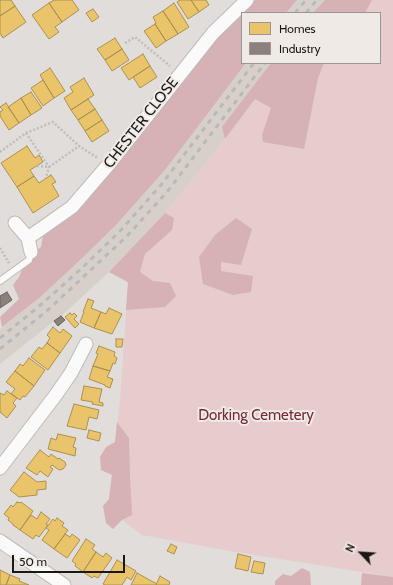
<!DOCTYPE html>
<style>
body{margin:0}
#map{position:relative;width:393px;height:585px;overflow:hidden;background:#e0dddb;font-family:Cabin,sans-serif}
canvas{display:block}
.legend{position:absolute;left:241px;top:12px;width:140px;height:52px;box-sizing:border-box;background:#f0eae6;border:1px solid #9b9693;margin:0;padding:5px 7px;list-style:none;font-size:12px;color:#1b1917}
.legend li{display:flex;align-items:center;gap:8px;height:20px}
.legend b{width:20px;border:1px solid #9b9693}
.north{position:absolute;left:341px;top:533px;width:40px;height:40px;-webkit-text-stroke:3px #f0eae6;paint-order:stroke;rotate:295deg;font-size:11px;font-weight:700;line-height:16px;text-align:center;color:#1b1917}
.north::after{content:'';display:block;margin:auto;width:14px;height:18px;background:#1b1917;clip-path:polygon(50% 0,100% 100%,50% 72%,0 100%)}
.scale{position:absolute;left:12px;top:555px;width:113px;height:18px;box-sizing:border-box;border:2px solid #1b1917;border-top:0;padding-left:5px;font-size:12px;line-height:14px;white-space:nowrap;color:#1b1917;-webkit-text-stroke:3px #f0eae6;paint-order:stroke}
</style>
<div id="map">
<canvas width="393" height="585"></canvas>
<ul class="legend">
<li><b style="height:11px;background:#e9c46a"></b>Homes</li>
<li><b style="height:11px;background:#8a817c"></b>Industry</li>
</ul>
<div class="north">N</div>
<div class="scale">50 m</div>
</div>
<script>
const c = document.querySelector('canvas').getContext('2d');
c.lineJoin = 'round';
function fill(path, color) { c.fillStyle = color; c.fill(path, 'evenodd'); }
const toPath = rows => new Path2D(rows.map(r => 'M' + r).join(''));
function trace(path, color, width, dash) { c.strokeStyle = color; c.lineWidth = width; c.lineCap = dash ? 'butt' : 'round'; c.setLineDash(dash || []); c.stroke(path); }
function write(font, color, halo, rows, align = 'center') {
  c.font = font + ' Cabin,sans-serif'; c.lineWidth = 4; c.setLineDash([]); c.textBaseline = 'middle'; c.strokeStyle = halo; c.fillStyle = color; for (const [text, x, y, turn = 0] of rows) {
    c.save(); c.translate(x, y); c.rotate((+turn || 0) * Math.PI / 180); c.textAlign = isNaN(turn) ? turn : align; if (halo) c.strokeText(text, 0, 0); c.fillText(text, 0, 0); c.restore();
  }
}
fill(toPath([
 [297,0,340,0,328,13,286,13],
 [246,63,283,63,211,157,165,213,109,272,67,311,0,364,0,329,38,299,117,224,165,170]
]), '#d7d0ca');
fill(toPath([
 [340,0,393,0,393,577,230,551,142,535,122,520,109,499,120,399,128,283,109,272,165,213,211,157,283,63,380,63,380,13,328,13]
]), '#e7cccd');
fill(toPath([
 [255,0,297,0,286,13,242,13,242,63,246,63,165,170,117,224,78,262,38,299,2,327,0,317,19,299,13,285,19,277,26,259,41,247,43,236,72,214,183,77,226,28],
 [325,0,372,0,365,13,313,13],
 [271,63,324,63,318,78,304,149,263,142,262,135,271,108,255,99,225,139,222,127],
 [165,213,174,218,172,230,145,254,140,272,153,281,170,283,176,296,165,307,126,310,128,282,109,272],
 [236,218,252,229,241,265,221,262,221,271,253,276,251,292,233,295,203,284,199,257,215,235],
 [117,422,129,438,130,475,132,515,122,520,113,529,106,523,103,506,109,499,112,475,101,470,100,457,106,447,115,442],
 [302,568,310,572,311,585,275,585,275,581,283,574,291,576],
 [362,573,393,577,393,585,361,585]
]), '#d6b2b4');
const homes = toPath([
 [0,0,11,0,15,6,0,16,0,0],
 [54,0,72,0,79,10,62,22,49,3,54,0],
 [180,0,191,0,199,12,188,19,177,2,180,0],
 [191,0,206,0,209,5,199,12,191,0],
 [49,3,62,22,55,27,59,32,49,39,32,15,49,3],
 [174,3,189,27,178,34,163,11,174,3],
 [15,6,26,22,3,38,0,33,0,16,15,6],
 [93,9,99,17,92,22,86,13,93,9],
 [163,11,178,34,166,41,155,24,156,23,153,17,163,11],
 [155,24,166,41,156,48,144,31,155,24],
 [115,38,122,49,105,60,97,49,115,38],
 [122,49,129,60,112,71,105,60,122,49],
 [143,54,150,66,129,80,121,68,143,54],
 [150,66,157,77,140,88,133,77,150,66],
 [50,68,65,91,54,98,40,75,50,68],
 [84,78,94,95,71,110,64,98,73,92,70,87,84,78],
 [43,80,54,98,43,106,31,88,43,80],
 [31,92,42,108,31,115,21,98,31,92],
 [21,98,31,115,19,123,8,107,21,98],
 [88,99,95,109,78,120,71,110,88,99],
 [6,103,19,123,9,130,0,116,0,112,3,110,0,107,6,103],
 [95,109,102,120,85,131,78,120,95,109],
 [102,120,109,131,92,142,85,131,102,120],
 [27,146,35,158,39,155,43,162,30,170,34,176,17,187,1,163,27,146],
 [51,175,56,182,52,184,59,196,33,213,17,187,34,176,39,183,51,175],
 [88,299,94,301,91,308,101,312,94,328,80,322,84,312,83,312,88,299],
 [109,308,122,314,112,334,94,328,101,312,106,314,109,308],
 [70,313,72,315,74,313,77,316,74,319,79,324,75,328,65,317,70,313],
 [53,327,60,333,63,329,72,336,60,353,47,343,50,338,47,335,53,327],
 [116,339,123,339,122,347,116,347,116,339],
 [47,343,60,353,48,370,31,357,39,347,42,349,47,343],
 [99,346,115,352,114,356,117,358,115,364,113,363,110,371,93,366,98,354,96,353,99,346],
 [29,358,45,370,34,386,15,371,20,364,23,366,29,358],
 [93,366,110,371,107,377,113,379,110,388,105,386,105,385,89,379,93,366],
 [15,371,34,386,25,397,23,396,20,400,11,394,15,389,6,382,15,371],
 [84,386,102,389,99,402,103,403,103,406,92,404,93,402,81,400,84,386],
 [7,391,17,398,13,403,16,406,7,418,0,412,0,393,4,395,7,391],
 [74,404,99,410,97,419,89,417,86,430,67,426,74,404],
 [89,430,101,433,99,441,87,438,89,430],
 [58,434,76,438,73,447,76,448,75,456,48,449,51,438,56,440,58,434],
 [40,450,49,457,51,454,58,459,59,458,65,462,66,465,63,469,59,470,52,465,50,467,53,469,48,477,40,471,37,475,26,468,40,450],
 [24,472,37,482,46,481,46,489,37,490,37,495,19,497,10,490,24,472],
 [17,502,20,503,21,502,33,511,20,530,13,525,13,524,8,520,9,518,4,514,11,505,13,507,17,502],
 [41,512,50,519,46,524,48,525,39,537,36,535,33,539,20,530,31,515,37,519,41,512],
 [57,518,64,523,62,526,68,530,54,549,42,540,49,530,46,528,53,519,55,521,57,518],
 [65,534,70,537,72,534,80,540,67,558,54,549,65,534],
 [86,539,95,545,92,549,96,552,83,572,75,566,76,564,72,561,86,539],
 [171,544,177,547,174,554,167,551,171,544],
 [96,552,103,557,106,553,112,558,98,578,94,576,92,578,83,572,96,552],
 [238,554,251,557,248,571,235,568,238,554],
 [117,560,136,571,131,580,127,577,122,585,105,585,103,584,117,560],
 [254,561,265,563,263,574,251,572,254,561],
 [0,570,10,575,6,585,0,585,0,570],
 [137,573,157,584,156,585,131,585,137,573],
 [10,575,20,579,19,581,29,585,6,585,10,575],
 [160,576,170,582,169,585,156,585,160,576]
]);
fill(homes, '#e9c46a');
trace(homes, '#ab9151', 1);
const industry = toPath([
 [7,292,12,300,0,308,0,296,7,292],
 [61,316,65,320,58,326,54,321,61,316]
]);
fill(industry, '#8a817c');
trace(industry, '#69625e', 1);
const lane = toPath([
 [0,281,29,260,31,252]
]);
const street = toPath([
 [15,223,28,238,31,252],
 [28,238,72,207,109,164,213,33,247,0],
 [0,468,55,396,71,373,86,344],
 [0,541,64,585]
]);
trace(lane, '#bebbb9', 8);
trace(street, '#bebbb9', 15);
trace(toPath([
 [125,43,135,37,170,66],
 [26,133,49,167,46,178],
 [0,152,26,133,53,122,79,146,98,158],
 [37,166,49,167,79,146],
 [0,248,9,263]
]), '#bfbebd', 2.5, [2, 2]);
trace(lane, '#fafafa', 6);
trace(street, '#fafafa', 13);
trace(toPath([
 [295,13,306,0],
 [306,13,317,0],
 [0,338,43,303,82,268,121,230,161,185,254,63],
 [0,349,49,309,127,236,167,192,265,63]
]), '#bab9b9', 3, [5, 5]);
write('15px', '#1b1917', '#f0eae6', [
 ["CHESTER CLOSE",141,123,-52]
]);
write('15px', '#762a36', '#f0eae6', [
 ["Dorking Cemetery",256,416]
]);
</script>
